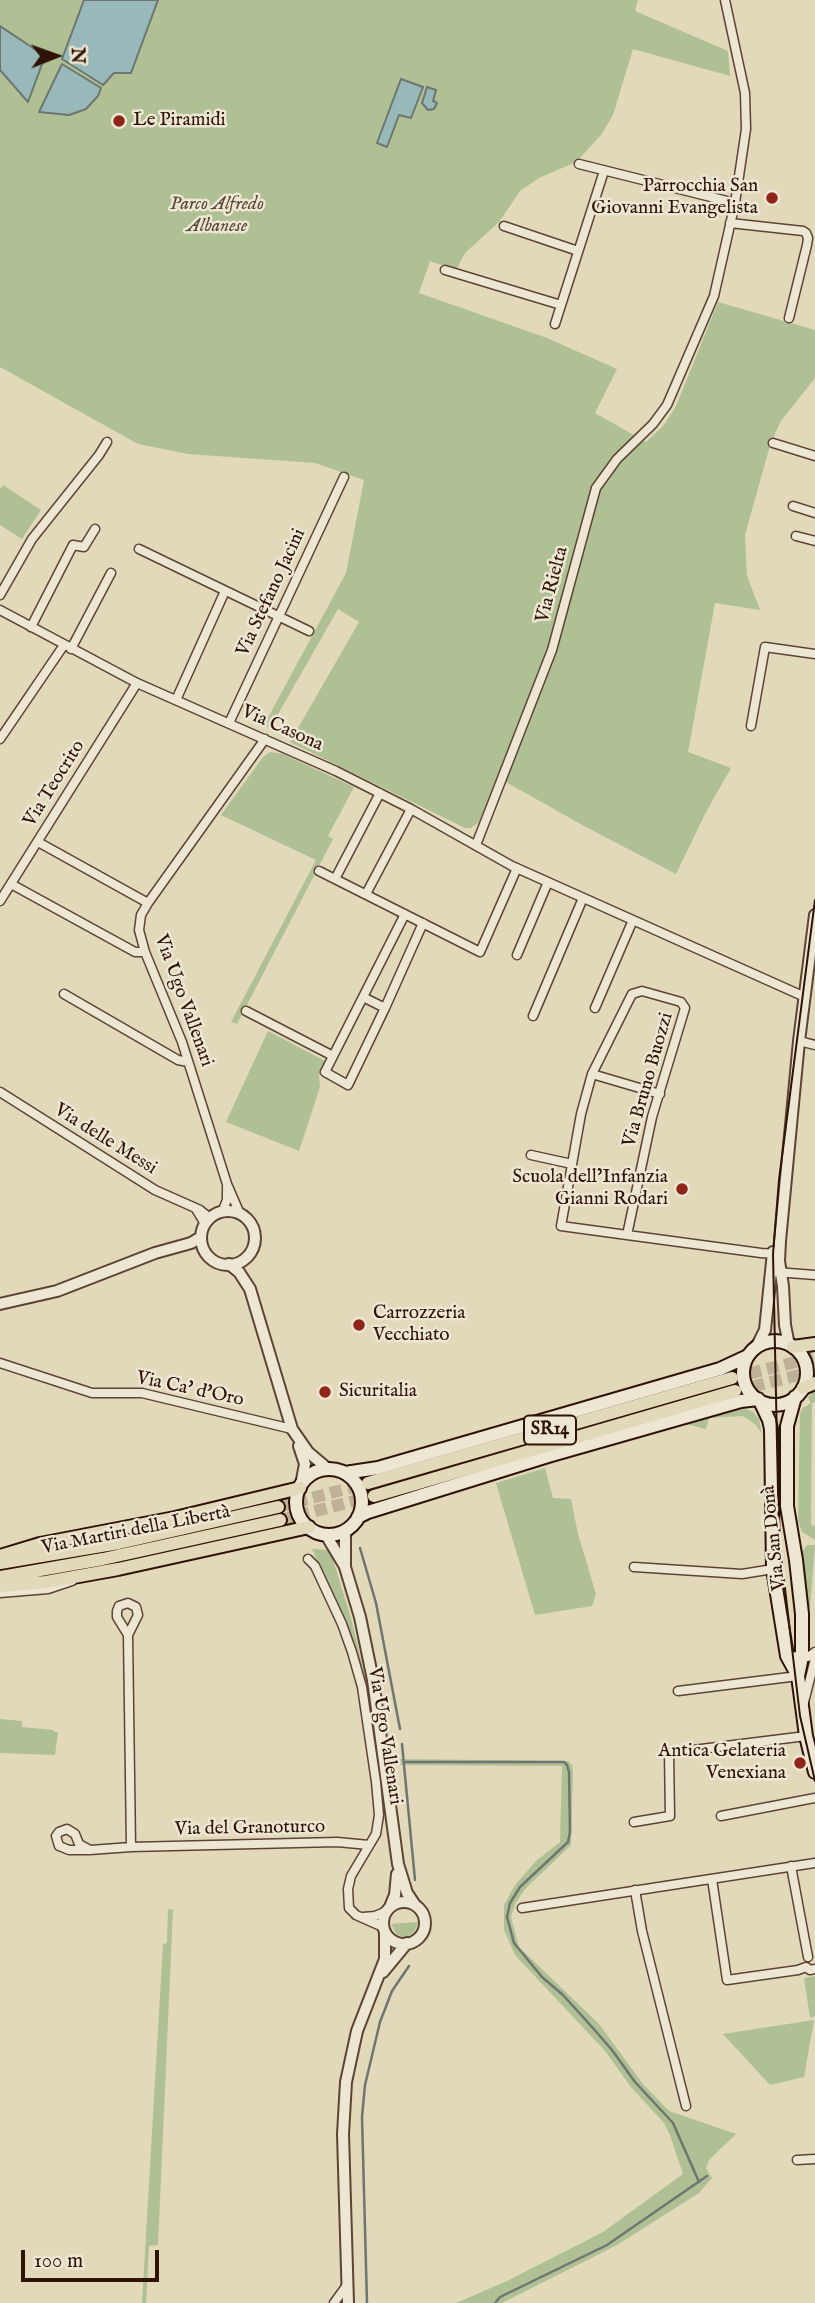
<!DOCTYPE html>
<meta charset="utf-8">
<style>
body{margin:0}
#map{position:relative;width:815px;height:2303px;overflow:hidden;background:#e2d9bb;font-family:"IM FELL English",serif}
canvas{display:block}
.north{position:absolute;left:21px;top:21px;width:70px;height:70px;-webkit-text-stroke:5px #ece6d3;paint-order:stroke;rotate:89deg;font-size:19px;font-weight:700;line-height:28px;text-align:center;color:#2f1306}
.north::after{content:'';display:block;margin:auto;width:24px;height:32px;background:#2f1306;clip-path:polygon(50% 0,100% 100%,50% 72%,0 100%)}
.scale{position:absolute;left:21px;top:2250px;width:138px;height:32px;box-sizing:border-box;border:4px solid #2f1306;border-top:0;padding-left:9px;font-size:21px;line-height:24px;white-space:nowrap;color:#2f1306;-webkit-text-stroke:5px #ece6d3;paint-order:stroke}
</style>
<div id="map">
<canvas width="815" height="2303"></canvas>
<div class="north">N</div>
<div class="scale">100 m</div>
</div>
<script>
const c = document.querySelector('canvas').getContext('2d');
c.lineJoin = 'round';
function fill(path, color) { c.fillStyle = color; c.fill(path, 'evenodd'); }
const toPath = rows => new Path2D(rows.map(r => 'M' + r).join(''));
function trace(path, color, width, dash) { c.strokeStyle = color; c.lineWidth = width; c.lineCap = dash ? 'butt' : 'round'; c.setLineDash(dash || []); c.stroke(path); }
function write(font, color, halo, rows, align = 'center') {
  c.font = font + ' "IM FELL English",serif'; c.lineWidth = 5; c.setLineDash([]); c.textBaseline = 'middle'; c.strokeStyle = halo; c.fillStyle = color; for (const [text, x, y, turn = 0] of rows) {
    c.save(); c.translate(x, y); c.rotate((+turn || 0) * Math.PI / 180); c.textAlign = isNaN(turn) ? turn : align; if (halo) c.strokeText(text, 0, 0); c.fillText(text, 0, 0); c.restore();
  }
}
fill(toPath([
 [0,0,638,0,635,11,728,51,730,76,633,49,613,115,601,135,576,162,539,178,520,191,499,222,465,253,456,270,430,261,419,293,547,338,617,369,595,413,646,442,664,425,676,406,718,302,815,330,815,378,781,421,771,442,745,535,747,576,760,610,715,603,688,752,731,768,705,814,676,874,584,826,497,777,479,822,471,828,465,828,290,742,359,622,338,609,273,723,276,725,274,730,264,725,346,573,364,480,315,463,188,454,138,444,0,367],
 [3,485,41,510,22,539,0,525,0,489],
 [270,752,283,754,354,787,328,836,333,839,237,1024,231,1022,316,860,221,815,263,757],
 [268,1031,325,1061,319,1075,320,1087,299,1151,226,1122],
 [815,1389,815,1402,812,1403,811,1525,815,1526,815,1540,802,1532,798,1521,800,1413,803,1408,811,1403,808,1398],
 [744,1409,752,1411,759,1419,762,1434,756,1425,743,1416,709,1418,706,1429,686,1424,709,1418,740,1410],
 [545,1468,553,1498,571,1499,578,1534,596,1594,592,1606,535,1615,496,1483],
 [807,1545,815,1545,810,1608,807,1606,802,1558,802,1552],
 [312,1549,330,1550,351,1618,367,1684,364,1681,345,1623],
 [0,1719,22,1721,22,1727,54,1730,54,1732,58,1732,55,1755,0,1753],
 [399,1759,568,1761,572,1765,573,1773,571,1845,525,1889,515,1904,511,1917,519,1947,599,2024,643,2084,669,2111,736,2134,709,2160,706,2168,712,2178,699,2193,617,2245,502,2303,456,2303,507,2281,603,2232,683,2174,670,2135,664,2123,630,2086,606,2052,515,1955,504,1930,504,1905,515,1885,536,1861,560,1842,562,1766,399,1765],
 [168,1909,173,1910,158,2245,149,2246,146,2303,142,2303,163,1944,167,1943],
 [418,1922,414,1933,406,1937,397,1935,391,1924],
 [815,1976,815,2016,810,2018,804,1978],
 [814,2020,804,2077,770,2085,723,2034]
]), '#aec094');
const water = toPath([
 [84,0,158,0,131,73,114,73,103,85,62,59,84,0],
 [0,26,45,56,28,102,0,70,0,26],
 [62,64,101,88,98,96,86,109,69,115,39,112,62,64],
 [401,79,423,87,411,118,399,115,387,147,377,143,401,79],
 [427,87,436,90,433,101,437,103,434,109,428,110,422,103,427,87]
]);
fill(water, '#98b8b9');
trace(water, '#6e7671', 2);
trace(toPath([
 [360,1548,376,1603,400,1729],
 [402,1744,415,1880],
 [406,1762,564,1762,567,1765,569,1772,570,1832,568,1842,520,1887,510,1903,507,1917,514,1943,542,1977,563,1995,592,2027,612,2050,635,2082,673,2123,699,2182],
 [367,2303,362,2117,365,2085,380,2022,392,1991,409,1966],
 [495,2303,500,2297,607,2245,707,2176]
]), '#6e7671', 2.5);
trace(toPath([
 [732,1378,815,1357],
 [735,1391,815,1371],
 [278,1507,368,1483],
 [280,1520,374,1496]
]), '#beb197', 12, [12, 6]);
const minor = toPath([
 [579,164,735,203],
 [730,223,803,231,806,233,808,238,807,245,789,318],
 [504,226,578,251],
 [445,270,561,305],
 [555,324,604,171],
 [773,443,815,456],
 [793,506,815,513],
 [796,536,815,541],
 [139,549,309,631],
 [0,595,32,539,99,455,107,442],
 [0,610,137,683,336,771,411,809,512,866,805,997],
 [31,627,73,545,84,547,95,529],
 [71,649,111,573],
 [176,700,225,591],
 [229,723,344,477],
 [751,726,765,647,815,654],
 [0,739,64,645],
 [38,842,148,903],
 [476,845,552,650,596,488,617,459,653,424,667,405,714,296,735,203,746,129,745,93,725,0],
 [319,871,480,952,517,868],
 [335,879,380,793],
 [11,884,135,952,145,952],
 [366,894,411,809],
 [0,901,137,683],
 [517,955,548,882],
 [64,994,178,1060,188,1062],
 [363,997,385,1008,423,923],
 [385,1008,348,1085,325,1072,405,914],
 [595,1008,633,920],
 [246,1011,333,1056],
 [533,1016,583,898],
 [799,1041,815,1045],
 [592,1074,660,1094],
 [0,1092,155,1190,200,1210,210,1218],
 [531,1155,572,1164],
 [196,1209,205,1224],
 [222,1212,227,1200,227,1187],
 [240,1214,227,1184,182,1042,145,952,139,930,141,915,148,903,265,739],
 [627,1235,652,1117,685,1008,681,1002,642,991,632,994,592,1074,581,1114,561,1226,627,1235,761,1253,776,1254],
 [776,1272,815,1275],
 [0,1363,92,1393,142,1393,292,1429],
 [308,1559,315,1566,342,1624,352,1652,362,1687,376,1782,379,1815,376,1834,351,1876,348,1889,349,1908,356,1915,383,1927],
 [634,1567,742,1574,773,1569],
 [0,1593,48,1589,72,1581],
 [128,1635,117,1617,117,1611,119,1606,128,1603,136,1607,138,1615,128,1635,131,1847],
 [787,1656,808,1657,815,1652],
 [678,1691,798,1676],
 [804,1702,815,1659],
 [721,1816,815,1798],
 [634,1822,670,1816,669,1753,806,1736],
 [90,1850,79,1844,75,1834,67,1829,59,1832,56,1836,59,1846,69,1850,90,1850,131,1847,337,1842,369,1845],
 [791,1866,808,1957],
 [712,1879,727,1980,798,1970,806,1967,810,1970,815,1969],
 [635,1890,642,1931,686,2106],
 [522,1908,815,1863],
 [363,1917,375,1916,387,1911],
 [797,2160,815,2159],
 [334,2303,347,2285]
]);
const tertiary = toPath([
 '201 1238a27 27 0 1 1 54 0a27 27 0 1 1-54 0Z',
 [229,1264,239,1272,250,1289,292,1429,308,1452,328,1469],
 [0,1304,57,1291,155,1253,191,1243,201,1237],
 [789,1345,785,1325,783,1286,779,1261,780,1241,799,1041,815,915],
 [756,1348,765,1330,773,1252],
 [299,1446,305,1464,301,1485],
 [345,1531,345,1567,360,1617,373,1680,398,1864,407,1893,415,1905],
 [326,1535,344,1565],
 '383 1923a21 21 0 1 1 42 0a21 21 0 1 1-42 0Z',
 [390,1907,395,1895,397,1874],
 [383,1972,407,1943],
 [348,2303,343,2134,346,2082,357,2031,385,1959,385,1932]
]);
const secondary = toPath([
 '743 1373a32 32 0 1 1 64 0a32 32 0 1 1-64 0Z',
 [795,1397,787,1426,787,1506,796,1560,802,1614,802,1657,798,1676,806,1736,815,1772],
 [760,1401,769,1420,771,1429,773,1569,787,1656,798,1676],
 '296 1502a33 33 0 1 1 66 0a33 33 0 1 1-66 0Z',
 [345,1473,378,1468,720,1369,748,1356],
 [358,1517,368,1512,548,1456,741,1401,758,1399]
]);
const primary = toPath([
 [793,1347,815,1344],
 [803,1388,815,1383],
 [368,1483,732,1378],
 [374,1496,735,1391],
 [0,1556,40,1544,175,1518,300,1488],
 [0,1563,119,1543,278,1507],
 [0,1577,103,1559,280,1520],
 [0,1586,46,1582,118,1569,309,1527]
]);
trace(minor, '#5c4433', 11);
trace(tertiary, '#5c4433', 14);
trace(secondary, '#2f1306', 16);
trace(primary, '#2f1306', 16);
trace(minor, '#ece6d3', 8);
trace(tertiary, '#ece6d3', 10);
trace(secondary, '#ece6d3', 12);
trace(primary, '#e2d9bb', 12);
trace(toPath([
 [815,900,779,1180,773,1254,779,1538,800,1716,815,1781]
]), '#2f1306', 2);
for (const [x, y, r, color] of [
 [119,121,7,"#8f2418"],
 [772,198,7,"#8f2418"],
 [682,1189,7,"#8f2418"],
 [359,1325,7,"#8f2418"],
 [325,1392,7,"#8f2418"],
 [800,1763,7,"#8f2418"]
]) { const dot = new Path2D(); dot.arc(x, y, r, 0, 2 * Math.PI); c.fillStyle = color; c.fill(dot); trace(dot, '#ece6d3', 2.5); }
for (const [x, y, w] of [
 [550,1430,52]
]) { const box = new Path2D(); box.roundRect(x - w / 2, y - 14.5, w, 29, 5); c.fillStyle = '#ece6d3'; c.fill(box); trace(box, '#2f1306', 2); }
write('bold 18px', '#2f1306', null, [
 ["SR14",550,1430]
]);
write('19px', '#2f1306', '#ece6d3', [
 ["Le Piramidi",133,121],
 ["Parrocchia San",758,187,"right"],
 ["Giovanni Evangelista",758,209,"right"],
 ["Scuola dell’Infanzia",668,1178,"right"],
 ["Gianni Rodari",668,1200,"right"],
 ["Carrozzeria",373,1314],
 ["Vecchiato",373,1336],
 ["Sicuritalia",339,1392],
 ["Antica Gelateria",786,1752,"right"],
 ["Venexiana",786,1774,"right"]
], 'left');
write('italic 19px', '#554731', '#ece6d3', [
 ["Parco Alfredo",217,205],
 ["Albanese",217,227]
]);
write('19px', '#2f1306', '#ece6d3', [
 ["Via Rielta",553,585,-75],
 ["Via Stefano Jacini",272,593,-65],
 ["Via Casona",282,729,24],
 ["Via Teocrito",55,784,-58],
 ["Via Ugo Vallenari",183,1001,70],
 ["Via Bruno Buozzi",649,1080,-74],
 ["Via delle Messi",105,1140,32],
 ["Via Ca' d'Oro",190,1390,12],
 ["Via Martiri della Libertà",136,1531,-11],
 ["Via San Donà",775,1538,-96],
 ["Via Ugo Vallenari",384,1736,81],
 ["Via del Granoturco",250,1829,-1]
]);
</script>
